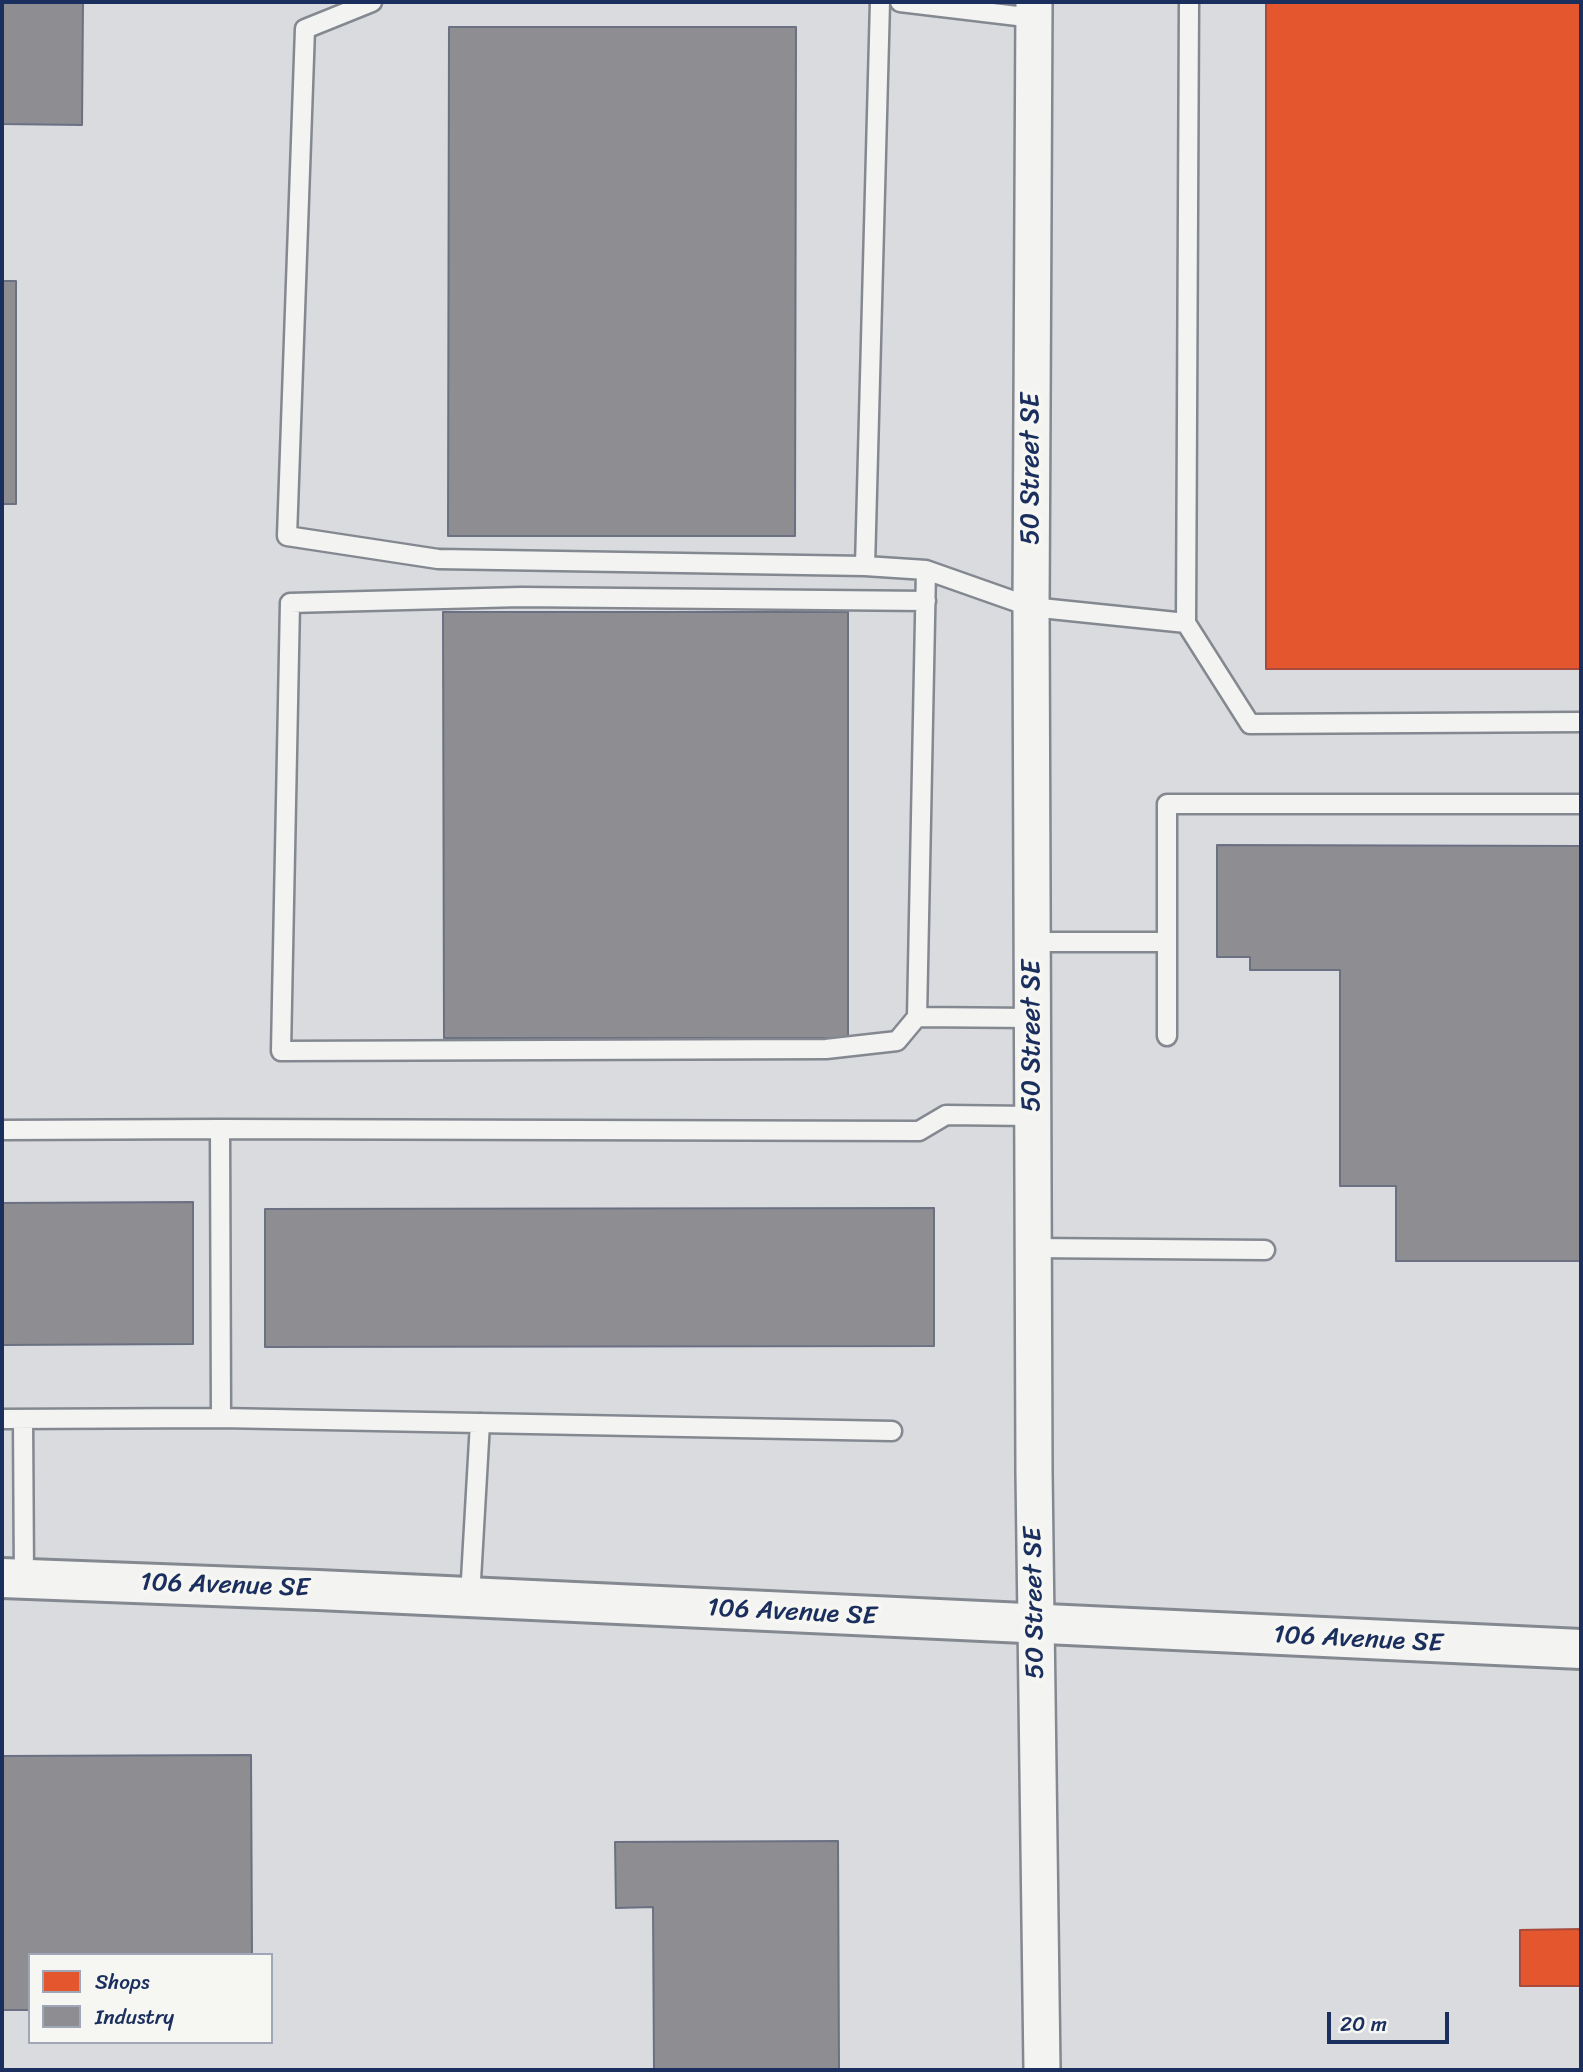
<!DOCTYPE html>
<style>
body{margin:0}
#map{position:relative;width:1583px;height:2072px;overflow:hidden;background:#e9eae9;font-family:Sriracha,sans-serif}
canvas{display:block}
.frame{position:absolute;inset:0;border:4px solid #1b2f5e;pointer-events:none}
.legend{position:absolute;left:28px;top:1953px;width:245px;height:91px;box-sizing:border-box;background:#f6f6f2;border:2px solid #9ea6b7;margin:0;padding:9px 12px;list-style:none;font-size:21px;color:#1b2f5e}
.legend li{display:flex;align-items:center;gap:14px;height:35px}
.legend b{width:35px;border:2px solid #9ea6b7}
.scale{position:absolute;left:1327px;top:2012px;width:122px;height:32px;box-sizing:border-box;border:4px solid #1b2f5e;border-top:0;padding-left:9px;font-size:21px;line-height:24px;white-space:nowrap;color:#1b2f5e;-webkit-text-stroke:5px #f6f6f2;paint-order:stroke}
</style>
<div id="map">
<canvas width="1583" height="2072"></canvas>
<div class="frame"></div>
<ul class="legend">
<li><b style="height:19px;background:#e4572e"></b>Shops</li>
<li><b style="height:19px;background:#8d8d92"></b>Industry</li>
</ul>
<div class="scale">20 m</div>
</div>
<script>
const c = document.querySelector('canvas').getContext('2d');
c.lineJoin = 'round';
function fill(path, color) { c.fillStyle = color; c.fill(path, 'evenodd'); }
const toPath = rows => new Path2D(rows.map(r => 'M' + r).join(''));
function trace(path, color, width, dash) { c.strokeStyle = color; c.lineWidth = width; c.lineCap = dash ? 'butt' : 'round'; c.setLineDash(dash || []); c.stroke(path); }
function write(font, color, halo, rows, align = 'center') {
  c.font = font + ' Sriracha,sans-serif'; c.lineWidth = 7; c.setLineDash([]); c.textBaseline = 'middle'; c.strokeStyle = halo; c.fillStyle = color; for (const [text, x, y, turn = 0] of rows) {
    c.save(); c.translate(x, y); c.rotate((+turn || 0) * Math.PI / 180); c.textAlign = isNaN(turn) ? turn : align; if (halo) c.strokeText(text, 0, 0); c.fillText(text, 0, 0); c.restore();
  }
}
fill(toPath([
 [2,2,1581,2,1581,2070,2,2070],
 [30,1955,271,1955,271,2042,30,2042]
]), '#d9dbde');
const shops = toPath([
 [1266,2,1581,2,1581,669,1266,669,1266,2],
 [1581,1929,1581,1986,1520,1986,1520,1930,1581,1929]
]);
fill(shops, '#e4572e');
trace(shops, '#a84b3c', 2);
const industry = toPath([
 [2,2,83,2,82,125,2,124,2,2],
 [449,27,796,27,795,536,448,536,449,27],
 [2,281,16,281,16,504,2,504,2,281],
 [443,612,848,612,848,1038,444,1038,443,612],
 [1217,845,1581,846,1581,1261,1396,1261,1396,1186,1340,1186,1340,970,1250,970,1250,957,1217,957,1217,845],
 [193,1202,193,1344,2,1345,2,1203,193,1202],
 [934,1208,934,1346,265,1347,265,1209,934,1208],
 [251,1755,252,1955,30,1955,30,2010,2,2010,2,1756,251,1755],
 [838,1841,839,2070,654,2070,653,1907,616,1908,615,1842,838,1841]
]);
fill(industry, '#8d8d92');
trace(industry, '#6b7182', 2);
const service = toPath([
 [372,2,305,29,287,536,438,559,865,566],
 [880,2,865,566,926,570,1031,607,1186,623,1250,724,1581,722],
 [900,2,1034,18],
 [926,570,917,1017,1032,1018],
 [1186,623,1189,2],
 [1032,942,1167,942],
 [917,1017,897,1041,826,1049,281,1051,290,603,521,597,926,601],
 [1167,1036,1167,804,1581,804],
 [2,1130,220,1129],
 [1033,1248,1265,1250],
 [2,1419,221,1418],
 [23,1419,24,1578],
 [892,1431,221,1418,220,1129,919,1131,946,1115,1032,1116],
 [470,1597,480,1423]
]);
const minor = toPath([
 [1034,2,1031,607,1034,1472,1042,2070]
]);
const tertiary = toPath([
 [2,1578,318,1590,1581,1649]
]);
trace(service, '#848890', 23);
trace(minor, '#848890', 40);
trace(tertiary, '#848890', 44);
trace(service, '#f3f3f2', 18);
trace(minor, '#f3f3f2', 35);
trace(tertiary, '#f3f3f2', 38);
write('26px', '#1b2f5e', '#f6f6f2', [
 ["50 Street SE",1031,469,-90],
 ["50 Street SE",1032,1036,-90],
 ["106 Avenue SE",225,1586,2],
 ["50 Street SE",1035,1603,-91],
 ["106 Avenue SE",792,1613,3],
 ["106 Avenue SE",1358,1640,3]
]);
</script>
